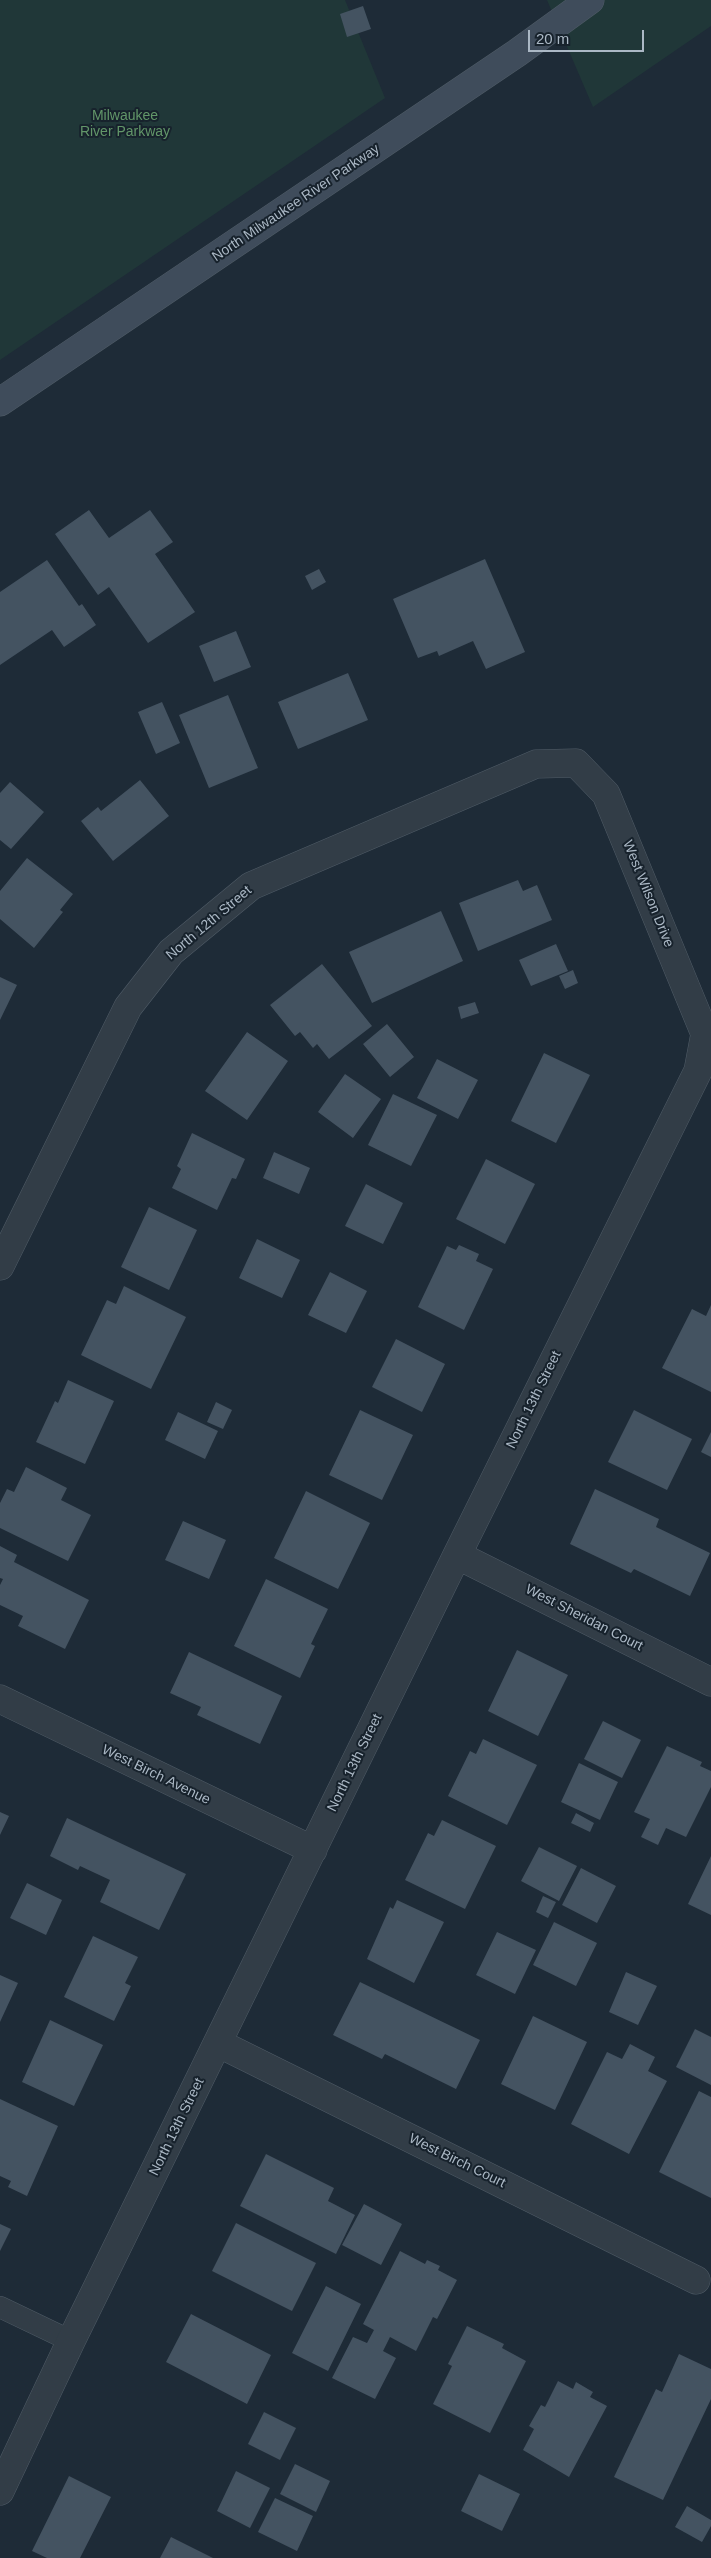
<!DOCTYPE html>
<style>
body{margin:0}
#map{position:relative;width:711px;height:2558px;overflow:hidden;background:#1e2b37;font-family:Helvetica,sans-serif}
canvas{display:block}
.scale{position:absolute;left:528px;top:30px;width:116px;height:22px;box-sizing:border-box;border:2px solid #abb8c5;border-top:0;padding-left:6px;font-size:15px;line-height:18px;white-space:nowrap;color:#abb8c5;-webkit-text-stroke:4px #17222c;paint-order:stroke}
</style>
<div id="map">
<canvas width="711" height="2558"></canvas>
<div class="scale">20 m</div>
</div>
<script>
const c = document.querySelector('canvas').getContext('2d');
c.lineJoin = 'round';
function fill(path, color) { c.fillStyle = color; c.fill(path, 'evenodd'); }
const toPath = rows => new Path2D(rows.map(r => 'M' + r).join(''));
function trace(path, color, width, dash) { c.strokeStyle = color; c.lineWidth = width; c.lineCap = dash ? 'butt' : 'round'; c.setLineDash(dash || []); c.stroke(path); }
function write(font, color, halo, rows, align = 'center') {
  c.font = font + ' Helvetica,sans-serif'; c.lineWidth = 4; c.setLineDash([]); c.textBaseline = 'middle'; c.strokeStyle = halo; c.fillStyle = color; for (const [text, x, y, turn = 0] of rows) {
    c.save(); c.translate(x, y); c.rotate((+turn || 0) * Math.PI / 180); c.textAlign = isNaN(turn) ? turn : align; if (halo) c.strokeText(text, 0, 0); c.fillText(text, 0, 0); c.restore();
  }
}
fill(toPath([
 [0,0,345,0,385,98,0,360],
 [547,0,711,0,711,26,593,107]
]), '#203738');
fill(toPath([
 [363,6,371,29,347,37,340,14],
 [89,510,109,538,150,510,173,542,155,554,195,612,148,643,109,587,98,595,55,534],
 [485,559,525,652,486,669,473,641,439,656,437,651,418,658,393,599],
 [47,560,79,606,82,604,96,625,64,647,52,630,0,665,0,592],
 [319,569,326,582,312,590,305,576],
 [236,631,251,667,214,682,199,646],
 [348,673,368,720,298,749,278,702],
 [228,695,258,768,209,788,179,715],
 [162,702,180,743,156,754,138,712],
 [140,780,169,816,113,861,81,821,98,807,101,811],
 [10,782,44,812,11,849,0,840,0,793],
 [27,858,73,894,60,910,63,912,34,948,0,919,0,891],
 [518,880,523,891,537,885,552,920,478,951,459,903],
 [441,911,463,961,372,1003,349,952],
 [556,944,568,971,531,986,519,960],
 [322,964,372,1026,329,1059,317,1044,313,1048,300,1032,295,1036,270,1005],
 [573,970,578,983,565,989,559,976],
 [0,977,17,985,0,1020],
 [475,1002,479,1013,461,1019,458,1007],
 [387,1024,414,1057,390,1077,363,1044],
 [247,1032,288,1061,247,1120,205,1091],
 [544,1053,590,1075,556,1143,511,1121],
 [437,1059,478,1080,458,1119,417,1098],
 [345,1074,381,1099,353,1138,318,1112],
 [393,1094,437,1115,411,1166,368,1145],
 [192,1133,245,1159,236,1179,232,1178,217,1210,172,1188,181,1169,177,1166],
 [274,1152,310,1168,299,1194,263,1178],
 [486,1159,535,1184,505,1244,456,1219],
 [366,1184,403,1203,383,1244,345,1226],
 [149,1207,197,1230,169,1290,121,1267],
 [257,1239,300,1260,282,1298,239,1278],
 [459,1245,479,1254,476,1261,493,1269,464,1330,418,1307,447,1246,456,1250],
 [330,1272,367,1291,346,1333,308,1315],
 [124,1286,186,1317,151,1389,81,1355,107,1300,116,1304],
 [711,1305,711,1392,662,1368,692,1309,706,1316],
 [396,1339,445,1364,422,1412,372,1387],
 [68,1380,114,1401,85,1464,36,1442,55,1401,58,1403],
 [216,1402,232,1410,223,1429,207,1422],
 [360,1410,413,1435,382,1500,329,1475],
 [634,1410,692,1439,667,1490,608,1462],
 [178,1412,218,1431,205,1459,165,1440],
 [711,1432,711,1457,701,1452],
 [26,1467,67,1488,61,1500,91,1515,68,1561,0,1528,0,1503,7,1489,14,1492],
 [595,1489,659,1519,656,1527,710,1553,690,1596,634,1569,631,1573,570,1544],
 [306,1491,370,1523,338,1589,274,1558],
 [183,1521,226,1540,209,1579,165,1560],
 [0,1546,17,1555,14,1562,89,1600,65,1649,18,1626,23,1616,0,1605,0,1585,3,1579,0,1578],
 [266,1579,328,1609,311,1644,315,1646,300,1678,234,1646],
 [517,1650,568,1675,538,1736,488,1711],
 [189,1652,282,1696,260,1744,197,1715,201,1707,170,1693],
 [603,1721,641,1740,622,1778,584,1759],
 [483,1739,537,1765,507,1825,448,1796,470,1751,476,1754],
 [667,1746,702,1762,700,1766,711,1771,711,1787,686,1837,666,1828,658,1845,641,1837,650,1819,634,1812],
 [579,1763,618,1782,600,1820,561,1802],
 [0,1812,9,1816,0,1835],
 [576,1813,594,1823,590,1832,571,1823],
 [67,1818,186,1874,159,1930,100,1902,110,1880,80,1866,78,1870,50,1856],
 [442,1820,496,1846,465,1909,405,1880,428,1833,434,1836],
 [539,1847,577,1866,559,1901,521,1881],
 [711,1856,711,1915,688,1904],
 [581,1868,616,1886,597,1923,562,1905],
 [27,1883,62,1900,46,1935,10,1918],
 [543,1896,556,1902,548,1918,536,1912],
 [397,1900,444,1922,414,1983,367,1959,390,1907,393,1909],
 [554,1922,597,1943,576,1986,533,1965],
 [497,1932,536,1950,515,1994,476,1975],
 [93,1936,138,1957,125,1983,131,1986,114,2021,64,1997],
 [626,1972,657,1986,638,2025,609,2012],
 [0,1975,18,1983,0,2022],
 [360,1982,480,2040,456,2089,385,2054,382,2059,333,2035],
 [533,2016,587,2042,555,2110,501,2084],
 [50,2020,103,2045,74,2106,22,2082],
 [695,2029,711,2037,711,2085,676,2067],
 [630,2044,655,2057,648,2071,667,2081,629,2154,571,2124,607,2052,622,2059],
 [699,2091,711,2097,711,2198,659,2172],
 [0,2099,58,2126,27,2196,8,2187,11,2181,0,2176],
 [266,2154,334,2188,328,2201,355,2215,336,2254,240,2206],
 [364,2204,402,2224,381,2265,342,2245],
 [236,2223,316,2263,292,2311,212,2271],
 [0,2224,11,2229,0,2251],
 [400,2251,425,2264,427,2260,440,2266,438,2270,457,2280,437,2319,433,2317,416,2351,390,2337,383,2351,396,2358,375,2399,332,2378,353,2337,367,2343,374,2330,363,2324],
 [326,2286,361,2304,328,2371,292,2353],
 [191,2314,271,2355,247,2404,166,2362],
 [467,2326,504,2344,502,2348,526,2361,490,2433,433,2404,452,2366,448,2364],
 [679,2354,711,2369,711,2399,663,2500,614,2477,656,2389,662,2392],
 [558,2381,573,2389,576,2382,593,2392,590,2397,607,2406,569,2477,523,2450,534,2429,529,2426,541,2405,545,2407],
 [264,2412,296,2428,280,2460,248,2444],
 [295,2464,330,2481,316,2512,280,2494],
 [236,2471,270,2488,250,2528,217,2511],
 [479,2474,520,2494,502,2531,461,2511],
 [69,2476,111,2497,80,2558,47,2558,32,2551],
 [275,2498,313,2516,297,2551,258,2532],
 [687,2506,711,2520,711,2526,702,2542,675,2527],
 [171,2537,213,2558,160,2558]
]), '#445361');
const lane = toPath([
 [0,2307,71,2341]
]);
const street = toPath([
 [0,1266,128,1007,171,952,251,886,536,764,576,763,606,794,705,1034,698,1071,457,1555,71,2341,0,2491],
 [457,1555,711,1682],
 [0,1699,313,1850],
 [218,2043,696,2280]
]);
const secondary = toPath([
 [0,402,517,53,590,0]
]);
trace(lane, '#4f5b66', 22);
trace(street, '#4f5b66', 29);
trace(secondary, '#4f5b66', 29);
trace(lane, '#323d47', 21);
trace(street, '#323d47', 28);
trace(secondary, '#3f4c5b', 28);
write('14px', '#629669', '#17222c', [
 ["Milwaukee",125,116],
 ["River Parkway",125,132]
]);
write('14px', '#abb8c5', '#17222c', [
 ["North Milwaukee River Parkway",296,203,-34],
 ["West Wilson Drive",648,894,68],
 ["North 12th Street",209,923,-40],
 ["North 13th Street",534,1400,-64],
 ["West Sheridan Court",584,1618,27],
 ["North 13th Street",355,1763,-64],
 ["West Birch Avenue",156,1775,26],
 ["North 13th Street",177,2127,-64],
 ["West Birch Court",457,2161,26]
]);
</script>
